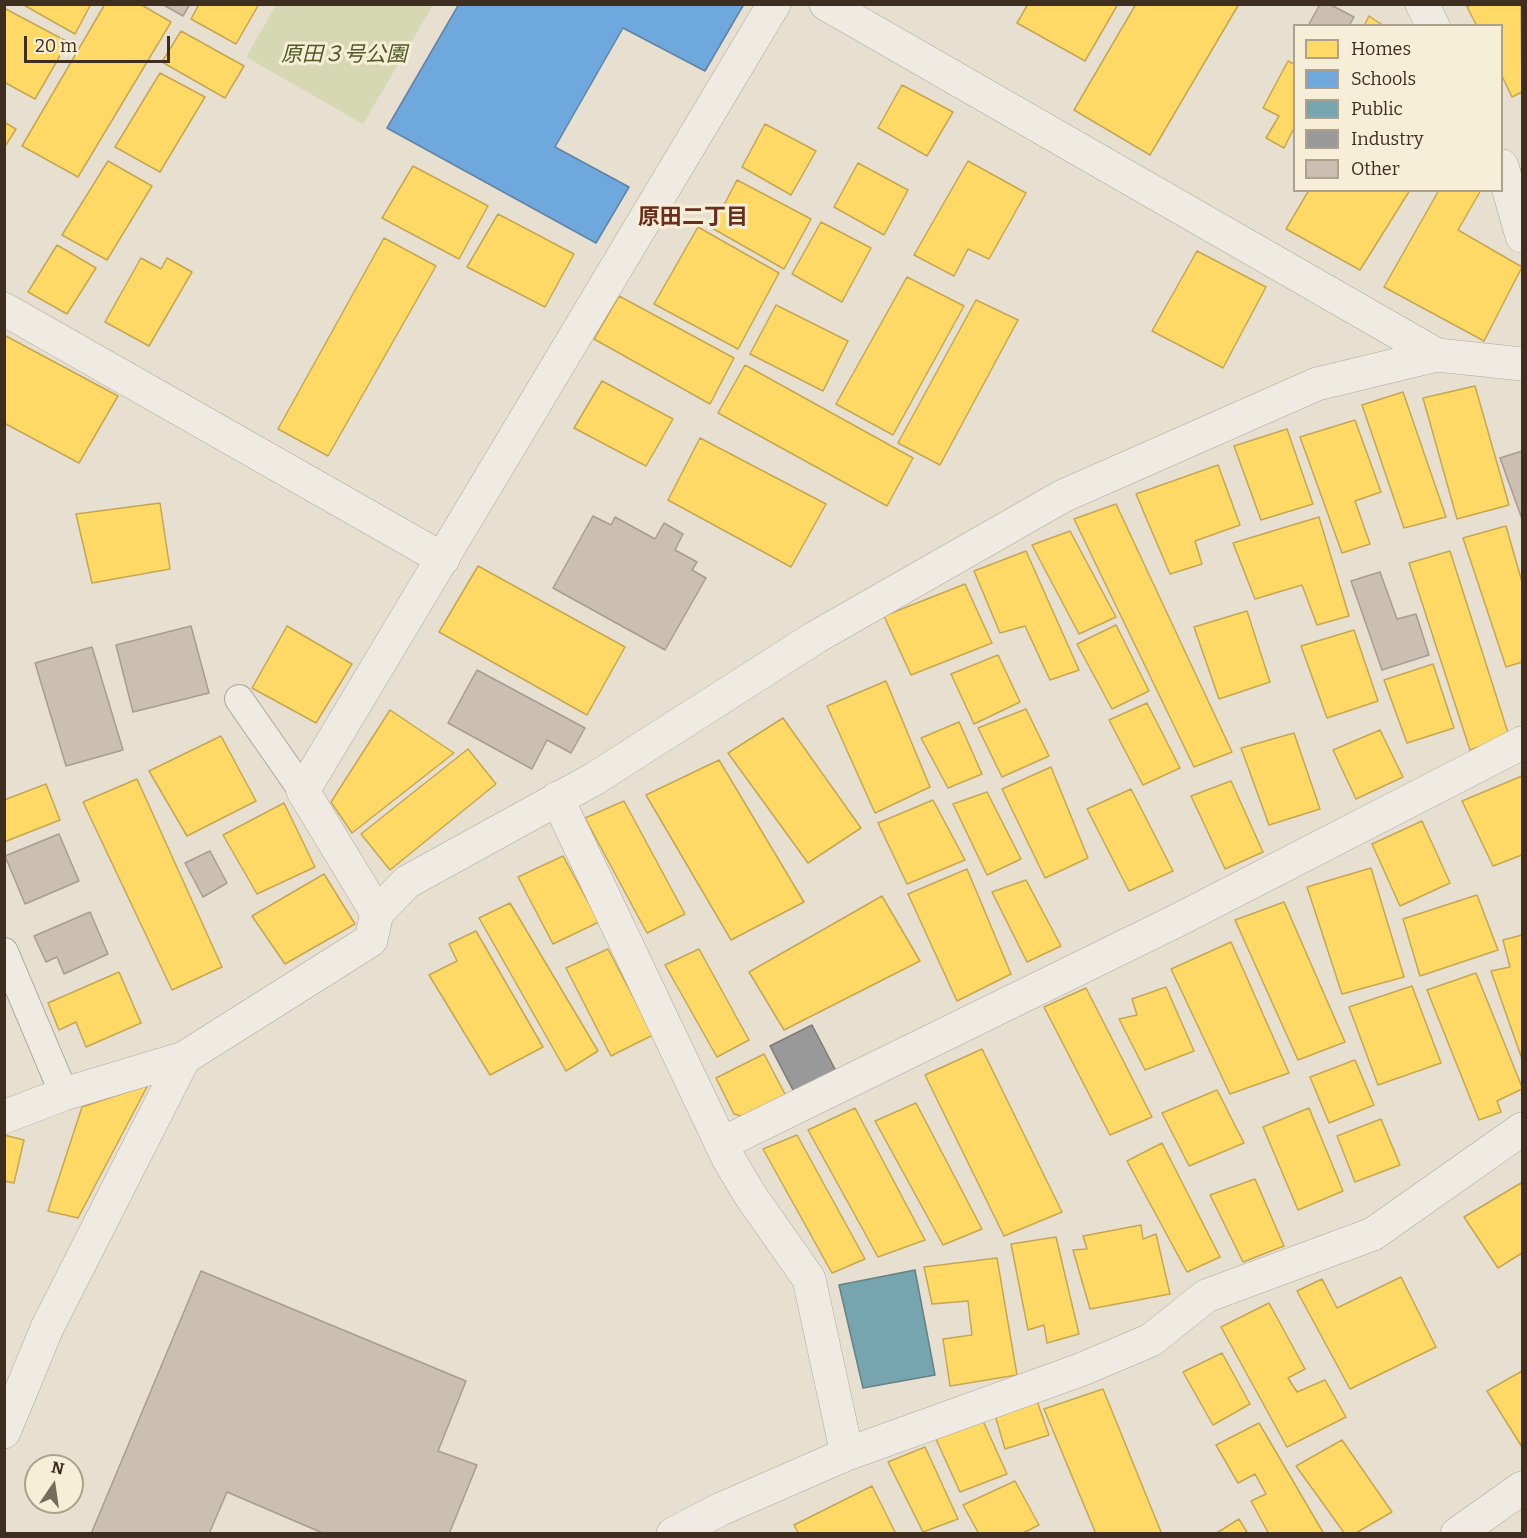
<!DOCTYPE html>
<meta charset="utf-8">
<style>
body{margin:0}
#map{position:relative;width:1527px;height:1538px;overflow:hidden;background:#e7e0d1;font-family:Bitter,serif}
canvas{display:block}
.frame{position:absolute;inset:0;border:6px solid #3d2e20;pointer-events:none}
.legend{position:absolute;left:1293px;top:24px;width:210px;height:168px;box-sizing:border-box;background:#f7eed8;border:2px solid #ada18e;margin:0;padding:8px 10px;list-style:none;font-size:18px;color:#3d2e20}
.legend li{display:flex;align-items:center;gap:12px;height:30px}
.legend b{width:30px;border:2px solid #ada18e}
.north{position:absolute;left:24px;top:1454px;width:60px;height:60px;box-sizing:border-box;background:#f7eed8;border:2px solid #ada18e;border-radius:50%;rotate:13deg;font-size:16px;font-weight:700;line-height:24px;text-align:center;color:#3d2e20}
.north::after{content:'';display:block;margin:auto;width:21px;height:27px;background:#786c5e;clip-path:polygon(50% 0,100% 100%,50% 72%,0 100%)}
.scale{position:absolute;left:24px;top:36px;width:146px;height:27px;box-sizing:border-box;border:3px solid #3d2e20;border-top:0;padding-left:8px;font-size:18px;line-height:21px;white-space:nowrap;color:#3d2e20;-webkit-text-stroke:4px #f7eed8;paint-order:stroke}
</style>
<div id="map">
<canvas width="1527" height="1538"></canvas>
<div class="frame"></div>
<ul class="legend">
<li><b style="height:16px;background:#ffd966"></b>Homes</li>
<li><b style="height:16px;background:#6fa8dc"></b>Schools</li>
<li><b style="height:16px;background:#76a5af"></b>Public</li>
<li><b style="height:16px;background:#999"></b>Industry</li>
<li><b style="height:16px;background:#cbbfb2"></b>Other</li>
</ul>
<div class="north">N</div>
<div class="scale">20 m</div>
</div>
<script>
const c = document.querySelector('canvas').getContext('2d');
c.lineJoin = 'round';
function fill(path, color) { c.fillStyle = color; c.fill(path, 'evenodd'); }
const toPath = rows => new Path2D(rows.map(r => 'M' + r).join(''));
function trace(path, color, width, dash) { c.strokeStyle = color; c.lineWidth = width; c.lineCap = dash ? 'butt' : 'round'; c.setLineDash(dash || []); c.stroke(path); }
function write(font, color, halo, rows, align = 'center') {
  c.font = font + ' Bitter,"Noto Sans JP",serif'; c.lineWidth = 6; c.setLineDash([]); c.textBaseline = 'middle'; c.strokeStyle = halo; c.fillStyle = color; for (const [text, x, y, turn = 0] of rows) {
    c.save(); c.translate(x, y); c.rotate((+turn || 0) * Math.PI / 180); c.textAlign = isNaN(turn) ? turn : align; if (halo) c.strokeText(text, 0, 0); c.fillText(text, 0, 0); c.restore();
  }
}
fill(toPath([
 [276,5,276,4,433,5,363,124,246,57]
]), '#d6d7b3');
const homes = toPath([
 [22,4,91,4,75,34,22,4],
 [105,4,140,4,171,22,78,177,22,146,105,4],
 [199,4,259,4,236,44,191,19,199,4],
 [1028,4,1118,4,1085,61,1017,23,1028,4],
 [1136,4,1239,4,1150,155,1074,110,1136,4],
 [1473,4,1521,4,1522,92,1512,97,1502,76,1502,26,1477,26,1467,7,1473,4],
 [4,8,68,42,35,99,4,82,4,8],
 [1369,16,1384,26,1364,26,1369,16],
 [181,31,244,66,225,98,162,62,181,31],
 [1288,61,1294,64,1294,128,1284,148,1266,138,1279,116,1263,108,1288,61],
 [160,73,205,97,160,172,115,147,160,73],
 [902,85,953,112,927,156,878,128,902,85],
 [4,122,16,129,4,148,4,122],
 [765,124,816,151,791,195,742,167,765,124],
 [108,161,152,186,107,260,62,235,108,161],
 [968,161,1026,193,989,259,968,249,954,276,914,255,968,161],
 [858,163,908,190,884,235,834,207,858,163],
 [413,166,488,206,459,259,382,218,413,166],
 [737,180,811,219,784,269,712,228,737,180],
 [1309,190,1410,190,1360,270,1286,229,1309,190],
 [1439,190,1481,190,1458,230,1522,267,1484,341,1384,287,1439,190],
 [498,214,574,254,545,307,467,267,498,214],
 [821,222,871,248,842,302,792,274,821,222],
 [698,227,779,273,738,349,654,304,698,227],
 [384,238,436,266,328,456,278,429,384,238],
 [57,245,96,268,67,314,28,292,57,245],
 [1197,251,1266,287,1223,368,1152,331,1197,251],
 [141,258,161,269,167,258,192,272,149,346,105,322,141,258],
 [907,277,964,306,893,435,836,404,907,277],
 [619,296,734,358,710,404,594,339,619,296],
 [976,300,1018,320,940,465,898,443,976,300],
 [776,305,848,341,823,391,750,354,776,305],
 [4,335,118,396,79,463,4,423,4,335],
 [745,365,913,458,887,506,718,413,745,365],
 [602,381,673,419,646,466,574,428,602,381],
 [1475,386,1509,505,1457,519,1423,398,1475,386],
 [1403,392,1446,517,1404,528,1362,405,1403,392],
 [1355,420,1381,492,1355,501,1370,544,1342,553,1300,437,1355,420],
 [1287,429,1313,504,1261,520,1234,446,1287,429],
 [700,438,826,504,791,567,668,500,700,438],
 [1218,465,1240,525,1195,541,1202,564,1170,574,1136,494,1218,465],
 [160,503,170,569,92,583,76,514,160,503],
 [1116,504,1232,752,1194,767,1074,519,1116,504],
 [1319,517,1349,616,1317,625,1302,585,1255,599,1233,543,1319,517],
 [1506,526,1522,582,1522,662,1506,667,1463,538,1506,526],
 [1070,531,1116,617,1079,634,1032,545,1070,531],
 [1026,551,1079,670,1050,680,1025,626,1000,633,974,571,1026,551],
 [1450,551,1509,736,1470,750,1409,563,1450,551],
 [478,566,625,647,587,715,439,632,478,566],
 [965,584,992,643,911,675,884,616,965,584],
 [1247,611,1270,682,1219,699,1194,627,1247,611],
 [1116,625,1149,691,1112,709,1077,644,1116,625],
 [287,626,352,664,316,723,252,688,287,626],
 [1354,630,1378,701,1327,718,1301,646,1354,630],
 [998,655,1020,702,974,724,951,674,998,655],
 [1433,664,1454,728,1407,743,1384,680,1433,664],
 [886,681,930,787,875,813,827,706,886,681],
 [1147,703,1180,768,1143,785,1109,720,1147,703],
 [1026,709,1049,756,1002,777,978,728,1026,709],
 [390,710,454,753,352,833,331,802,390,710],
 [783,718,861,828,808,863,728,753,783,718],
 [959,722,982,774,948,788,921,738,959,722],
 [1380,730,1403,777,1356,799,1333,750,1380,730],
 [1294,733,1320,809,1269,825,1241,748,1294,733],
 [221,736,256,801,187,836,149,771,221,736],
 [468,749,496,784,390,870,361,834,468,749],
 [719,760,804,902,731,940,646,795,719,760],
 [1051,767,1088,858,1045,878,1002,789,1051,767],
 [1522,776,1522,855,1493,866,1462,801,1522,776],
 [137,779,222,967,172,990,83,802,137,779],
 [1231,781,1263,852,1225,869,1191,796,1231,781],
 [46,784,60,820,4,842,4,800,46,784],
 [1131,789,1173,871,1129,891,1087,809,1131,789],
 [987,792,1021,859,987,875,953,804,987,792],
 [933,800,965,860,907,884,878,823,933,800],
 [624,801,685,914,647,933,585,818,624,801],
 [284,803,315,867,257,894,223,835,284,803],
 [1422,821,1450,883,1400,906,1372,844,1422,821],
 [563,856,599,922,553,944,518,877,563,856],
 [1371,868,1404,977,1342,994,1307,887,1371,868],
 [967,869,1011,974,957,1001,908,894,967,869],
 [324,874,355,924,285,964,252,916,324,874],
 [1026,880,1061,946,1027,962,992,892,1026,880],
 [1477,895,1498,950,1420,976,1403,919,1477,895],
 [882,896,920,961,784,1030,749,972,882,896],
 [1284,902,1345,1042,1298,1060,1235,920,1284,902],
 [510,903,598,1051,566,1071,479,918,510,903],
 [476,931,543,1047,490,1075,429,975,457,961,449,944,476,931],
 [1522,935,1522,1059,1491,971,1510,967,1503,940,1522,935],
 [1231,942,1289,1073,1230,1094,1171,969,1231,942],
 [608,949,653,1035,611,1056,566,968,608,949],
 [699,949,749,1040,717,1057,665,965,699,949],
 [119,972,141,1023,86,1047,76,1022,59,1030,48,1003,119,972],
 [1476,973,1522,1087,1522,1089,1497,1101,1501,1112,1479,1120,1427,990,1476,973],
 [1412,986,1441,1063,1378,1085,1349,1007,1412,986],
 [1166,987,1194,1051,1145,1070,1119,1019,1137,1015,1132,999,1166,987],
 [1086,988,1152,1117,1110,1135,1044,1007,1086,988],
 [982,1049,1062,1212,1004,1236,925,1075,982,1049],
 [764,1054,787,1098,749,1118,734,1114,716,1078,764,1054],
 [1355,1060,1374,1105,1329,1123,1310,1077,1355,1060],
 [148,1085,78,1218,48,1211,82,1107,148,1085],
 [1217,1090,1244,1143,1189,1166,1162,1113,1217,1090],
 [916,1103,982,1229,943,1245,875,1121,916,1103],
 [855,1108,925,1240,878,1257,808,1130,855,1108],
 [1309,1108,1343,1191,1298,1210,1263,1127,1309,1108],
 [1381,1119,1400,1165,1355,1182,1337,1136,1381,1119],
 [4,1135,24,1140,14,1183,4,1181,4,1135],
 [797,1135,865,1259,832,1273,763,1149,797,1135],
 [1162,1143,1220,1257,1187,1272,1127,1161,1162,1143],
 [1255,1179,1284,1246,1243,1262,1210,1195,1255,1179],
 [1521,1183,1522,1186,1522,1253,1498,1268,1464,1217,1521,1183],
 [1141,1225,1143,1239,1156,1234,1170,1294,1090,1309,1073,1250,1087,1249,1083,1236,1141,1225],
 [1056,1237,1079,1334,1047,1343,1044,1325,1028,1330,1011,1244,1056,1237],
 [997,1258,1017,1375,950,1386,943,1339,972,1335,968,1301,932,1304,924,1267,997,1258],
 [1401,1277,1436,1347,1350,1389,1297,1291,1322,1279,1337,1308,1401,1277],
 [1269,1303,1305,1369,1288,1378,1297,1392,1325,1380,1346,1417,1287,1447,1221,1327,1269,1303],
 [1222,1353,1250,1404,1213,1425,1183,1372,1222,1353],
 [1522,1371,1522,1447,1487,1391,1522,1371],
 [1103,1389,1161,1532,1155,1534,1096,1534,1044,1409,1103,1389],
 [1037,1401,1049,1435,1005,1449,995,1415,1037,1401],
 [983,1421,1007,1474,960,1492,935,1437,983,1421],
 [1259,1423,1324,1534,1269,1534,1251,1501,1266,1494,1255,1474,1238,1483,1216,1445,1259,1423],
 [1342,1440,1392,1512,1354,1534,1345,1534,1296,1466,1342,1440],
 [925,1447,958,1519,923,1532,888,1462,925,1447],
 [1015,1481,1039,1525,1021,1534,979,1534,963,1505,1015,1481],
 [872,1486,896,1534,799,1534,794,1525,872,1486],
 [1239,1519,1248,1534,1215,1534,1239,1519]
]);
fill(homes, '#ffd966');
trace(homes, '#c5a651', 1.5);
const schools = toPath([
 [459,4,744,4,705,71,623,28,555,147,629,187,596,243,387,128,459,4]
]);
fill(schools, '#6fa8dc');
trace(schools, '#6083a4', 1.5);
const public = toPath([
 [915,1270,935,1375,863,1388,839,1285,915,1270]
]);
fill(public, '#76a5af');
trace(public, '#658184', 1.5);
const industry = toPath([
 [812,1025,837,1073,795,1094,770,1046,812,1025]
]);
fill(industry, '#999');
trace(industry, '#7d7975', 1.5);
const building = toPath([
 [162,4,190,4,183,16,162,4],
 [1320,4,1329,4,1354,17,1349,26,1308,26,1320,4],
 [1522,451,1522,519,1500,458,1522,451],
 [593,516,611,525,615,517,655,539,664,523,683,534,675,550,697,562,692,570,706,578,665,650,553,588,593,516],
 [1380,572,1397,619,1416,614,1429,655,1382,670,1351,581,1380,572],
 [191,626,209,693,133,712,116,645,191,626],
 [92,647,123,750,66,766,35,663,92,647],
 [477,670,585,728,571,753,547,740,532,769,448,723,477,670],
 [59,834,79,881,25,904,5,856,59,834],
 [210,851,227,883,203,897,185,863,210,851],
 [90,912,108,954,64,974,57,957,46,962,34,936,90,912],
 [201,1271,466,1381,438,1451,477,1465,449,1534,325,1534,227,1492,209,1534,91,1534,201,1271]
]);
fill(building, '#cbbfb2');
trace(building, '#a89c90', 1.5);
const lane = toPath([
 [239,699,303,791],
 [4,952,64,1094]
]);
const street = toPath([
 [826,4,1437,355],
 [1422,4,1433,26],
 [1502,166,1522,236],
 [4,309,443,559],
 [557,798,728,1158,750,1195,809,1279,847,1454],
 [377,913,303,791,774,4],
 [4,1117,64,1094,184,1058,371,940,377,913,407,882,594,779,816,637,1063,496,1317,384,1437,355,1522,364],
 [721,1144,1178,920,1522,743],
 [4,1432,47,1328,184,1058],
 [673,1534,721,1509,847,1454,1080,1370,1151,1340,1206,1296,1373,1234,1522,1129],
 [1457,1534,1522,1488]
]);
trace(lane, '#ada599', 30);
trace(street, '#ada599', 34);
trace(lane, '#efebe3', 28);
trace(street, '#efebe3', 33);
write('italic 21px', '#4d5a26', '#f7eed8', [
 ["原田３号公園",344,55]
]);
write('bold 22px', '#6b2e1e', '#f7eed8', [
 ["原田二丁目",693,218]
]);
</script>
